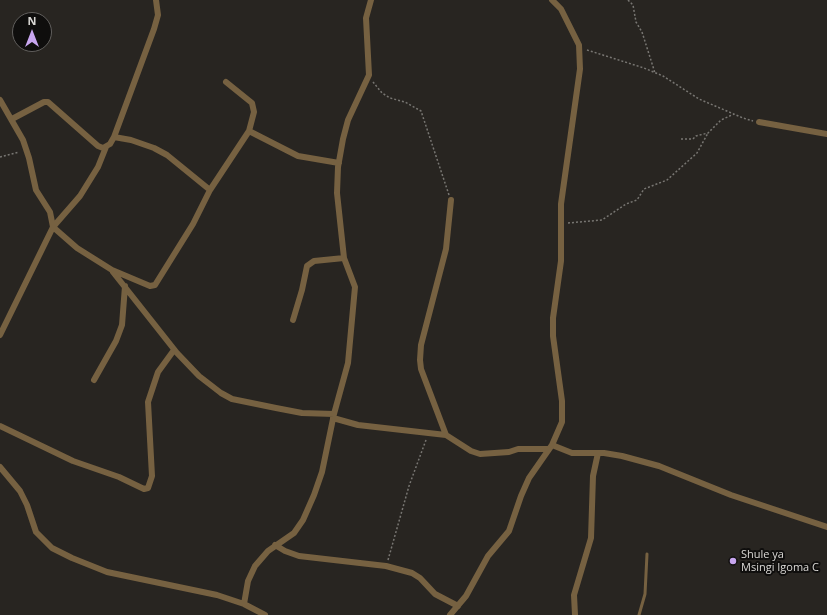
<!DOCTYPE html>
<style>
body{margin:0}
#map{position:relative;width:827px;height:615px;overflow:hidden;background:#282521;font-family:"Open Sans",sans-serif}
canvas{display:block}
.north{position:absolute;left:12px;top:12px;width:40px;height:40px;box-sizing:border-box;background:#0f0e0d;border:1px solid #615f5d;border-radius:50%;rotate:0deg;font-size:11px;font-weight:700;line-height:16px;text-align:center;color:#dbd9d6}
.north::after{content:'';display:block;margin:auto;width:14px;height:18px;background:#c8a6ef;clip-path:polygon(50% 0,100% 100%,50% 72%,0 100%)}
</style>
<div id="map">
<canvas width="827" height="615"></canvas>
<div class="north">N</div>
</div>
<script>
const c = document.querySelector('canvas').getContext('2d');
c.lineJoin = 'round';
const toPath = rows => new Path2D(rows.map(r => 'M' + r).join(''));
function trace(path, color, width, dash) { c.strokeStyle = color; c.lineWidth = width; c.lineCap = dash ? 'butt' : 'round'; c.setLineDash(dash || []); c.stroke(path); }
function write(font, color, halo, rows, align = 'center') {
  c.font = font + ' "Open Sans",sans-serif'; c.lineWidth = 4; c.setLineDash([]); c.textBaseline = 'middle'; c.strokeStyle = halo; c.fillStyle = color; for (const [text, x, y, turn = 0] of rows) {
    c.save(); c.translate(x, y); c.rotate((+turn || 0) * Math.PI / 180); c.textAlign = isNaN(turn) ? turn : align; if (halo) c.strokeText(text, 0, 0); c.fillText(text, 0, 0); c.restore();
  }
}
trace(toPath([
 [628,0,633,5,636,22,642,32,655,73],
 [587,50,644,68,663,76,699,99,743,118,753,121],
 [373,82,382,93,390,98,405,102,421,111,449,195],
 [681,139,693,139,696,136,708,133,721,120,734,114],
 [0,157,19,152],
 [568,223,602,220,626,204,637,200,644,189,667,180,697,153,708,133],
 [388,560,409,486,426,440]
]), '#787672', 1.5, [2, 2]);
trace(toPath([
 [639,615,645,594,647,554]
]), '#766141', 3);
trace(toPath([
 [0,100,23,140,29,158,36,190,50,212,53,227],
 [12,119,44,102,48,102,98,146,103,148,110,144,114,137,154,29,158,15,156,0],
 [759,122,827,134],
 [249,131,298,156,339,163],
 [114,137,131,140,154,148,167,155,210,190],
 [53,227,77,248,112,270,150,286,155,285,193,224,210,190,249,131,254,112,252,103,226,82],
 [113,272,177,353,199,376,221,393,232,399,276,408,302,413,334,414],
 [293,320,302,290,307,266,314,261,344,258],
 [0,335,53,227,80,196,98,167,106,147],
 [94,380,116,341,122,325,125,286],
 [333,418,358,425,446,435,471,451,480,454,509,452,518,449,549,449],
 [0,426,73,461,119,477,144,489,148,488,152,476,148,402,158,372,174,350],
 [446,435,421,369,420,360,421,345,446,249,451,200],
 [552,445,572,453,604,453,622,456,659,466,731,495,827,527],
 [0,467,20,491,27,505,36,532,52,548,72,558,107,572,217,595,244,604,265,615],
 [275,545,285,551,299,556,386,566,412,573,420,578,435,594,458,606],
 [244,604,248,581,255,566,268,551,294,533,303,520,314,495,322,472,334,414,348,363,355,287,344,258,337,193,338,167,343,139,348,120,369,75,366,18,371,0],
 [450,615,466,596,488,556,509,531,521,496,529,478,552,445,562,422,562,401,553,336,553,318,561,261,561,204,580,69,579,45,561,9,552,0],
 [575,615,574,595,591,538,593,476,598,453]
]), '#766141', 6);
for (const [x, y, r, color] of [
 [733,561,4,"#c8a6ef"]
]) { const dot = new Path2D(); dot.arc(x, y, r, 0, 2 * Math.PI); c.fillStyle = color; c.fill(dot); trace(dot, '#0f0e0d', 1.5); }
write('11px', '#dbd9d6', '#0f0e0d', [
 ["Shule ya",741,555],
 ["Msingi Igoma C",741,568]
], 'left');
</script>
